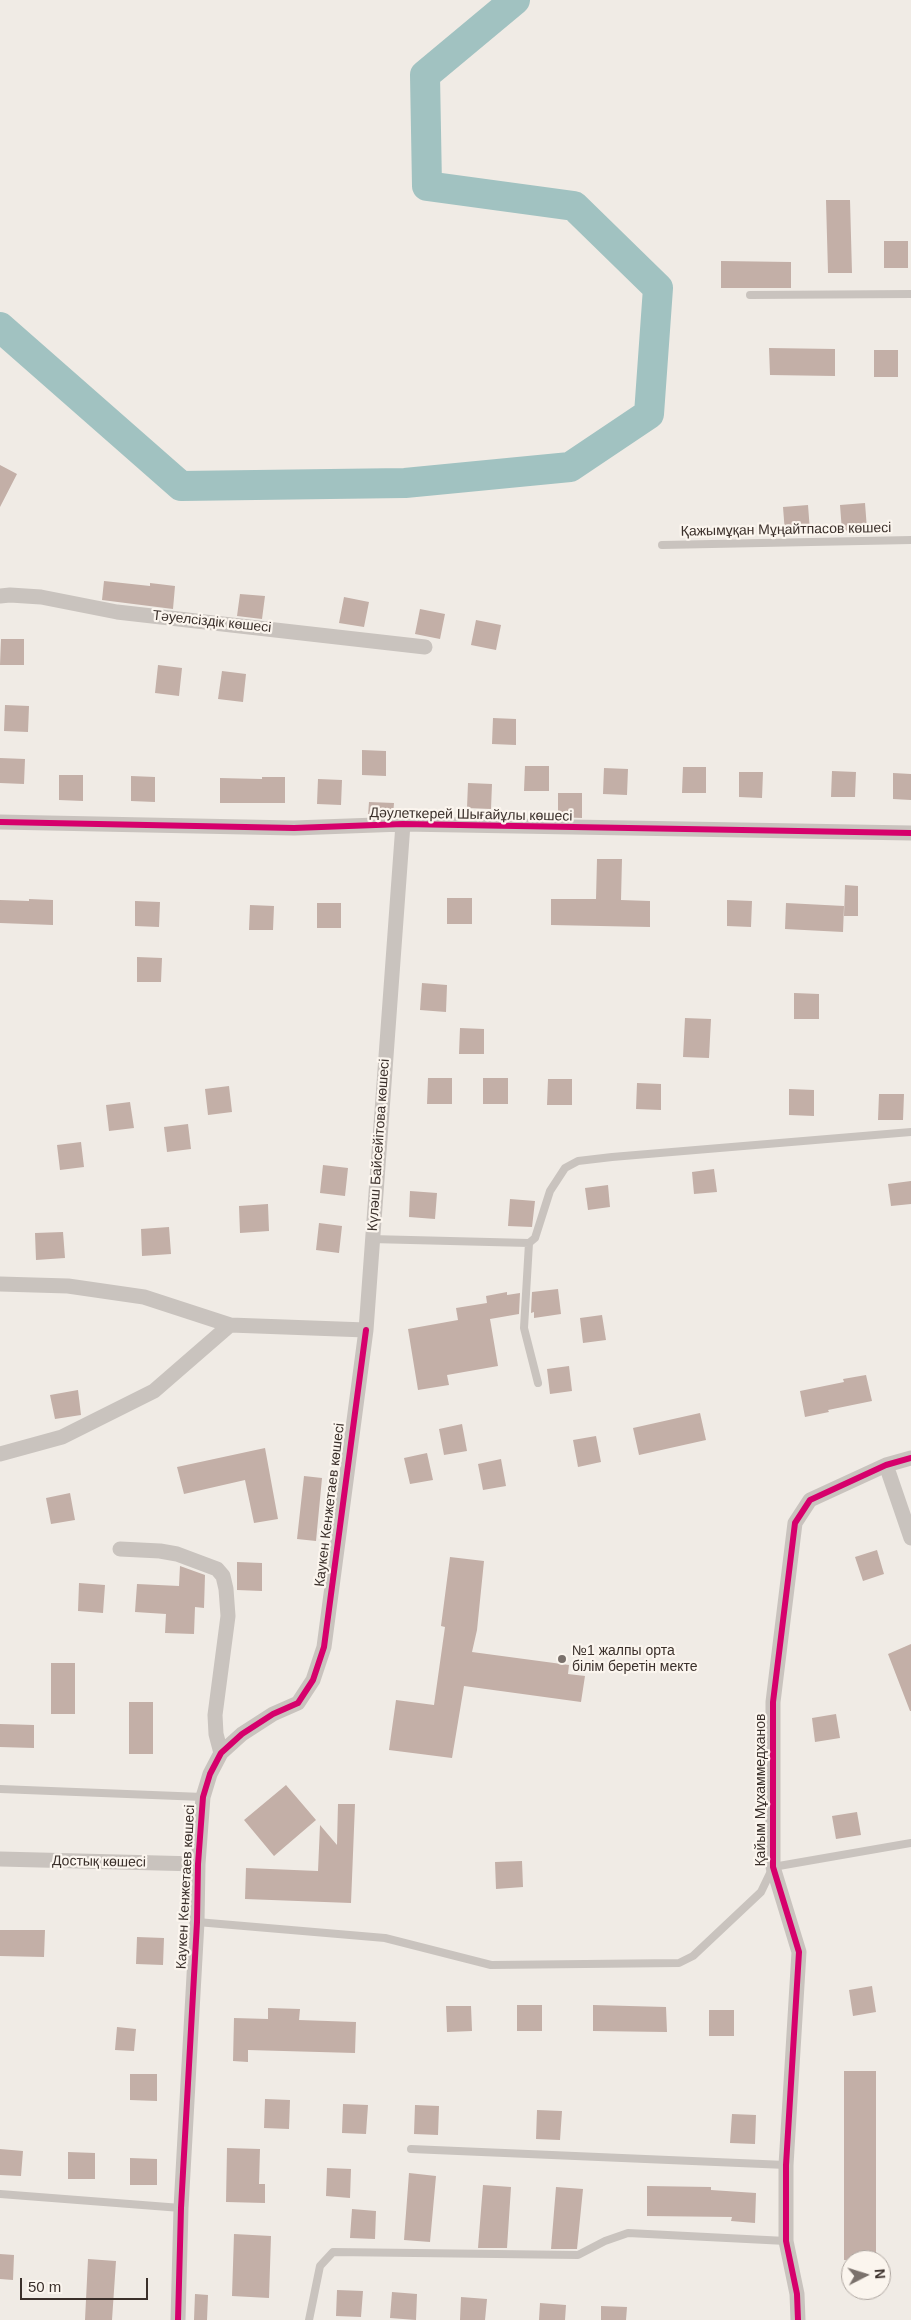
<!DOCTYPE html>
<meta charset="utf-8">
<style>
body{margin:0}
#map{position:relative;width:911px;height:2320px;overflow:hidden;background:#f0ebe5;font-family:Arial,sans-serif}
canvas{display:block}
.north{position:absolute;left:841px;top:2250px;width:50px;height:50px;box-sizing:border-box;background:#fbf5ee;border:1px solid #aea6a0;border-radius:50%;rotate:85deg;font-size:14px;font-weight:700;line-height:20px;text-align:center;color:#3b302b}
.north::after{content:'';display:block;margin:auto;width:18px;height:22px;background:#7a716c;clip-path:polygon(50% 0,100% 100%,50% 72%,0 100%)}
.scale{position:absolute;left:20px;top:2278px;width:128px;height:22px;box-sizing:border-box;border:2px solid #3b302b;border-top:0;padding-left:6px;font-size:15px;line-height:18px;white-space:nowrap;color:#3b302b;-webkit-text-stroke:4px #fbf5ee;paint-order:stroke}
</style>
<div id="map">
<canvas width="911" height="2320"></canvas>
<div class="north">N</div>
<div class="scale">50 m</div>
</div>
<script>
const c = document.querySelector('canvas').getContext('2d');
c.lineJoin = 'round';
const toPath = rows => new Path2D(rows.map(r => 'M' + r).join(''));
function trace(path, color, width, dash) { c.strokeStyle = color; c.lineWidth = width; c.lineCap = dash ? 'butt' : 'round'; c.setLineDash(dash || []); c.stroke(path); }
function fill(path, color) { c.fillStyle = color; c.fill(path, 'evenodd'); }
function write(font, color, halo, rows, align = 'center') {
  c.font = font + ' Arial,sans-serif'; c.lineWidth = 4.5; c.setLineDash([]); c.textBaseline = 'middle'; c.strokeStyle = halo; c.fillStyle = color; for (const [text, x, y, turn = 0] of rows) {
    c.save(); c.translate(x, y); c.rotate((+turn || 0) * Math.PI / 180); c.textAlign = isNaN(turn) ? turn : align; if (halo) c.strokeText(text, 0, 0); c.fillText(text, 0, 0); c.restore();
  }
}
trace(toPath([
 [0,327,181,486,405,483,570,467,649,414,658,288,574,206,427,186,425,75,515,0]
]), '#a1c2c1', 30);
fill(toPath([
 [826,200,850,200,852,273,828,273],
 [884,241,908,241,908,268,884,268],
 [721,261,791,262,791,288,721,288],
 [769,348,835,349,835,376,770,375],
 [874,350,898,350,898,377,874,377],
 [0,465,17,474,0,507],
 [865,503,867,529,842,531,840,505],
 [808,505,810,531,785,533,783,507],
 [104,581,150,586,150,583,175,586,173,609,102,600],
 [240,594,265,596,262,619,237,616],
 [344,597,369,602,364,627,339,623],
 [420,609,445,614,440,639,415,634],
 [476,620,501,625,496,650,471,645],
 [1,639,24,639,24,665,0,665],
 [158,665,182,668,179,696,155,693],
 [222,671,246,674,243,702,218,699],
 [5,705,29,706,28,732,4,731],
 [493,718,516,719,516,745,492,744],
 [362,750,386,751,386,776,362,775],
 [0,758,25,759,24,784,0,783],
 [525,766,549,766,549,791,524,791],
 [683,767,706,767,706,793,682,793],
 [604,768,628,769,627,795,603,794],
 [832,771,856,772,855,797,831,797],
 [739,772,763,772,762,798,739,797],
 [893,773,911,774,911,800,893,799],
 [59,775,83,775,83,801,59,800],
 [131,776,155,777,155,802,131,801],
 [262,777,285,777,285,803,220,803,220,778,262,779],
 [318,779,342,780,341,805,317,804],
 [468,783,492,784,491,809,467,808],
 [558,793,582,793,582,818,558,817],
 [369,802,394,803,393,815,368,816],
 [597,859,622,859,621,900,650,901,650,927,551,925,551,899,596,899],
 [845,885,858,886,858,916,844,916],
 [447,898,472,898,472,924,447,924],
 [29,899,53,900,53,925,0,923,0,900,29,901],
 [727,900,752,901,751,927,727,926],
 [135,901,160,902,159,927,135,926],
 [317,903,341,903,341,928,317,928],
 [786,903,844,906,843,932,785,929],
 [250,905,274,906,273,930,249,930],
 [137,957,162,958,161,982,137,982],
 [422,983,447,985,446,1012,420,1010],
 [794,993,819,994,819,1019,794,1019],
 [685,1018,711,1019,709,1058,683,1057],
 [460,1028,484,1029,484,1054,459,1054],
 [428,1078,452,1078,452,1104,427,1104],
 [483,1078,508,1078,508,1104,483,1104],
 [548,1079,572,1079,572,1105,547,1105],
 [637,1083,661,1084,661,1110,636,1109],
 [229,1086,232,1112,208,1115,205,1089],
 [789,1089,814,1090,814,1116,789,1115],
 [879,1094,904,1094,903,1120,878,1120],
 [130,1102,134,1128,109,1131,106,1105],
 [188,1124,191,1149,167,1152,164,1127],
 [81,1142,84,1167,60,1170,57,1145],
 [323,1165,348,1168,345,1196,320,1193],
 [714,1169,717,1192,694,1194,692,1172],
 [911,1181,911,1204,891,1206,888,1184],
 [608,1185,610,1207,588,1210,585,1188],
 [410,1191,437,1193,435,1219,409,1217],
 [510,1199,535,1201,532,1227,508,1226],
 [268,1204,269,1231,240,1233,239,1206],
 [319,1223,342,1226,339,1253,316,1250],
 [169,1227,171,1254,142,1256,141,1229],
 [63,1232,65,1258,36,1260,35,1233],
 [558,1289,561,1314,534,1318,534,1312,531,1313,532,1292],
 [507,1292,507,1295,520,1293,519,1314,490,1319,498,1366,447,1375,449,1385,418,1390,408,1329,458,1320,456,1308,487,1303,486,1296],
 [602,1315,606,1340,583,1343,580,1318],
 [569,1366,572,1391,550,1394,547,1369],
 [866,1375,872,1401,828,1410,829,1412,805,1417,800,1391,844,1382,843,1379],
 [78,1390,81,1415,55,1419,50,1395],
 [700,1413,706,1440,639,1455,633,1428],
 [462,1424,467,1451,444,1455,439,1429],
 [596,1436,601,1462,578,1467,573,1440],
 [265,1448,278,1519,254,1523,245,1480,184,1494,177,1467],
 [427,1453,433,1480,410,1484,404,1458],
 [501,1459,506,1486,483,1490,478,1464],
 [304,1476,322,1478,316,1541,297,1539],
 [70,1493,75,1520,51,1524,46,1498],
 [877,1550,884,1574,863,1581,855,1557],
 [450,1557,484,1561,477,1630,472,1652,569,1665,568,1674,585,1676,581,1702,464,1686,452,1758,389,1750,396,1700,434,1705,445,1627,441,1626],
 [237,1562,262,1563,262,1591,237,1590],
 [180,1566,205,1575,204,1608,195,1607,194,1634,165,1633,166,1614,135,1612,137,1584,179,1586],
 [79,1583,105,1585,103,1613,78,1611],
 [911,1644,911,1711,910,1711,888,1654],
 [51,1663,75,1663,75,1714,51,1714],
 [129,1702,153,1702,153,1754,129,1754],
 [836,1714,840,1738,815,1742,812,1718],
 [0,1724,34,1725,34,1748,0,1747],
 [286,1785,316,1820,274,1856,244,1820],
 [338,1804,355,1804,351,1903,245,1899,246,1868,318,1871,320,1825,337,1845],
 [857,1812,861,1835,836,1839,832,1816],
 [522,1861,523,1887,496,1889,495,1862],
 [0,1930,45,1930,44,1957,0,1956],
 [137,1937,164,1938,163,1965,136,1964],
 [872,1986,876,2012,853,2016,849,1990],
 [517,2005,542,2005,542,2031,517,2031],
 [593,2005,666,2007,667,2032,593,2031],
 [446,2006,471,2006,472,2031,447,2032],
 [268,2008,300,2009,299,2020,356,2022,355,2053,248,2050,248,2062,233,2061,234,2018,268,2019],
 [709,2010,734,2010,734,2036,709,2036],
 [117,2027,136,2029,134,2051,115,2050],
 [844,2071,876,2071,876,2260,844,2260],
 [130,2074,157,2074,157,2101,130,2100],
 [265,2099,290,2100,289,2129,264,2128],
 [343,2104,368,2105,366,2134,342,2133],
 [415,2105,439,2106,438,2135,414,2134],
 [537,2110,562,2111,560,2140,536,2139],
 [732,2114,756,2115,755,2144,730,2143],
 [227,2148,260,2149,259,2184,265,2184,265,2203,226,2202],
 [0,2149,23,2151,21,2176,0,2175],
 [68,2152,95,2153,95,2179,68,2179],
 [130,2158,157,2159,157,2185,130,2185],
 [327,2168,351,2169,350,2198,326,2196],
 [409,2173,436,2176,430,2242,404,2240],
 [483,2185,511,2187,507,2248,478,2248],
 [647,2186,711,2187,711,2190,756,2193,755,2223,731,2221,732,2217,647,2216],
 [556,2187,583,2189,577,2249,551,2249],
 [352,2209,376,2211,375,2239,350,2238],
 [234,2234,271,2236,269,2298,232,2296],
 [0,2254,14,2255,13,2280,0,2279],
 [88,2259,116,2261,112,2320,85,2320],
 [337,2290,363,2291,361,2317,336,2316],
 [392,2292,417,2294,416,2320,390,2318],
 [195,2294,208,2295,207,2320,194,2320],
 [461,2297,487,2299,485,2320,460,2320],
 [540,2303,566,2305,565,2320,539,2320],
 [601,2306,627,2307,626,2320,601,2320]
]), '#c3afa7');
trace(toPath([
 [750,295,911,294],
 [662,545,911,540],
 [371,1239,529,1243],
 [538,1383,524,1328,529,1243,535,1238,550,1191,565,1168,578,1161,612,1157,911,1132],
 [0,1789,203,1797],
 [197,1922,385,1938,491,1965,679,1963,693,1956,761,1892,773,1867,911,1843],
 [411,2149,786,2165],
 [0,2194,181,2208],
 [309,2320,320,2266,333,2252,578,2255,605,2241,628,2233,786,2241]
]), '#c9c3be', 8);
trace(toPath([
 [0,596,10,595,41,597,117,612,425,647],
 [0,822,294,828,403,824,911,833],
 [0,1284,68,1286,144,1297,230,1325,366,1330,403,824],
 [0,1454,62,1437,154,1391,230,1325],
 [886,1465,911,1538],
 [120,1549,160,1551,177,1554,217,1569,223,1576,226,1589,228,1616,215,1715,216,1734,221,1753],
 [0,1859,198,1864],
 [178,2320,181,2208,197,1922,198,1864,203,1797,210,1774,221,1753,242,1734,273,1714,298,1703,313,1680,324,1647,366,1330],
 [798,2320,797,2294,786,2241,786,2165,799,1952,773,1867,773,1702,795,1523,810,1500,886,1465,911,1458]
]), '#c9c3be', 15);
trace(toPath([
 [0,822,294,828,403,824,911,833],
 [178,2320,181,2208,197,1922,198,1864,203,1797,210,1774,221,1753,242,1734,273,1714,298,1703,313,1680,324,1647,366,1330],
 [798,2320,797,2294,786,2241,786,2165,799,1952,773,1867,773,1702,795,1523,810,1500,886,1465,911,1458]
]), '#d6006c', 6);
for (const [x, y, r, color] of [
 [562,1659,5,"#7a716c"]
]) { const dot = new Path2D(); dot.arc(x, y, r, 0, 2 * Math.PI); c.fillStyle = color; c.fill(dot); trace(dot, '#fbf5ee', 2); }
write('14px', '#3b302b', '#fbf5ee', [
 ["Қажымұқан Мұңайтпасов көшесі",786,530,-1],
 ["Тәуелсіздік көшесі",212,622,6],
 ["Дәулеткерей Шығайұлы көшесі",471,815,1],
 ["Күләш Байсейітова көшесі",379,1145,-86],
 ["Каукен Кенжетаев көшесі",330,1505,-83],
 ["Қайым Мұхаммедханов",761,1790,-90],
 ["Достық көшесі",99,1862,1],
 ["Каукен Кенжетаев көшесі",186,1887,-87]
]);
write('14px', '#3b302b', '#fbf5ee', [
 ["№1 жалпы орта",572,1651],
 ["білім беретін мекте",572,1667]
], 'left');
</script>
